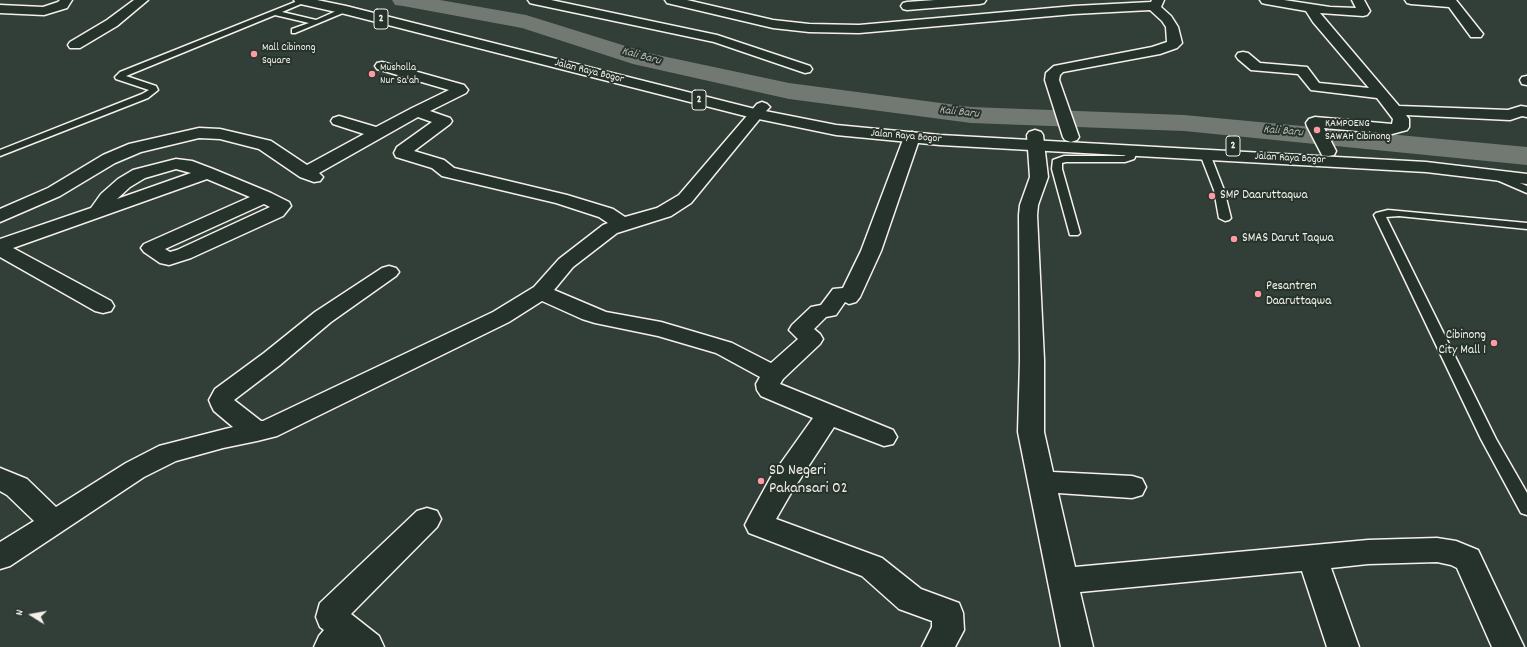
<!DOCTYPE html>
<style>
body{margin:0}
#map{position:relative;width:1527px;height:647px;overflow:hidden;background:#323e38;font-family:Dekko,sans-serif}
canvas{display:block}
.north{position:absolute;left:12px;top:595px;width:40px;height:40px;-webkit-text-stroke:3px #26332d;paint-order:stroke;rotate:281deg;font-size:11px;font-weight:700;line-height:16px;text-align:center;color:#f4f1e8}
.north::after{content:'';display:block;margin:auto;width:14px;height:18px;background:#f4f1e8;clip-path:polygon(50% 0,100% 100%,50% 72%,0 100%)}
</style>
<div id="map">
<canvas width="1527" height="647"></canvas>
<div class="north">N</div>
</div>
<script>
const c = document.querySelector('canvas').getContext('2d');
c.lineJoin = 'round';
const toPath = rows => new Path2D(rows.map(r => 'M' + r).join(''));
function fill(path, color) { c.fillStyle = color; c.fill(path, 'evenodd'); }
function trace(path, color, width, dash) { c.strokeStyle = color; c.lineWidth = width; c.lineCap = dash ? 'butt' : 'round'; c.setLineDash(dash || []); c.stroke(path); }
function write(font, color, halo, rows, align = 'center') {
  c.font = font + ' Dekko,sans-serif'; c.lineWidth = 4; c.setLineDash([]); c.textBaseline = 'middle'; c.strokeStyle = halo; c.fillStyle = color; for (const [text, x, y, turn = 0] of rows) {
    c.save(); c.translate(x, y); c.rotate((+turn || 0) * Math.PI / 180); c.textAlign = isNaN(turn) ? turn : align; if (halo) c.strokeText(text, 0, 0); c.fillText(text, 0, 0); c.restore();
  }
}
fill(toPath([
 [392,0,440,0,526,15,648,53,789,83,971,107,1184,115,1527,147,1527,165,1184,131,971,123,789,99,633,64,522,28,403,6,395,5,392,0]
]), '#727972');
const service = toPath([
 [300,0,308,1,282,12,316,20,343,8,349,8,350,10,295,33,292,33,292,29,309,23,275,15,126,76,156,86,158,90,148,98,0,156,0,150,142,94,149,90,116,79,115,77,120,72,300,0],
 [1132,147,1137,150,1135,157,1134,159,1125,162,1066,162,1062,163,1062,169,1080,233,1078,235,1070,235,1052,169,1053,160,1064,156,1124,156,1126,155,1129,148,1132,147],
 [1205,151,1210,154,1224,190,1231,218,1229,220,1225,221,1219,218,1214,190,1200,154,1205,151],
 [1494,172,1527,186,1527,193,1490,177,1489,175,1494,172],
 [1388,210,1527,223,1527,229,1399,216,1386,217,1496,439,1527,493,1527,515,1521,513,1481,439,1374,215,1376,213,1388,210]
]);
const minor = toPath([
 [60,0,72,0,67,8,44,15,0,13,0,5,43,7,58,2,60,0],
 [134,0,148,0,117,26,80,48,70,48,68,45,70,42,107,20,134,0],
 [528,0,551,0,717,35,810,66,812,69,810,72,805,73,714,42,534,4,530,3,528,0],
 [665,0,687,0,773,20,809,24,859,25,1074,6,1151,2,1152,0,1164,0,1161,7,1171,16,1178,27,1182,43,1177,48,1160,54,1063,72,1060,75,1059,80,1079,137,1077,140,1071,142,1065,140,1063,137,1045,80,1046,73,1054,66,1152,47,1167,42,1166,27,1162,21,1150,10,1074,14,859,33,809,32,773,28,667,3,665,0],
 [935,0,986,0,984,3,980,4,907,10,903,9,901,6,903,3,907,2,935,0],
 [1260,0,1284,0,1330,7,1356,8,1352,0,1364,0,1370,11,1367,15,1363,16,1320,13,1399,106,1508,110,1521,106,1527,107,1527,117,1522,116,1510,120,1406,115,1409,119,1409,127,1407,130,1392,134,1324,128,1336,151,1334,155,1328,156,1322,155,1307,126,1306,123,1309,119,1315,117,1392,124,1393,119,1377,98,1311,90,1298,74,1251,70,1238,59,1236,56,1238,53,1243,52,1248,53,1260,63,1307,67,1319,83,1369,88,1313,22,1306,11,1266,4,1262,3,1260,0],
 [1405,0,1456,0,1483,34,1481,37,1471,37,1449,7,1411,4,1407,3,1405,0],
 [382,62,464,85,468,90,466,93,430,111,450,118,452,121,450,124,414,151,444,160,454,168,567,195,613,209,625,217,657,208,679,195,757,104,762,102,767,104,770,107,767,110,691,203,671,216,617,233,573,267,554,290,606,312,661,322,732,343,771,363,798,339,789,330,792,325,811,307,821,305,833,289,843,288,861,251,904,137,906,134,912,132,918,134,920,137,881,251,860,297,856,302,849,304,845,302,836,315,826,317,814,329,820,334,823,339,820,344,783,379,780,384,893,430,897,437,893,444,884,446,834,427,791,493,776,519,882,558,921,589,959,603,963,613,964,630,955,647,922,647,932,627,932,621,899,609,862,576,749,533,745,525,749,517,771,477,813,418,761,396,757,390,756,384,760,377,716,353,658,336,595,323,582,319,542,301,509,322,277,436,257,441,223,448,176,461,144,477,10,566,0,569,0,542,34,521,7,495,0,491,0,468,27,479,56,507,126,463,159,446,233,427,214,411,211,405,209,400,215,389,264,353,315,312,382,268,389,266,396,268,399,272,396,276,331,322,280,365,234,400,261,421,263,421,493,312,534,287,559,259,603,225,608,223,599,217,556,203,442,176,432,168,396,157,394,153,397,147,432,122,418,117,319,173,323,177,320,181,314,182,300,177,259,149,220,139,199,138,141,152,115,163,60,196,0,222,0,209,48,188,103,155,129,144,199,128,220,129,271,141,307,165,364,134,333,124,331,121,333,118,339,116,376,127,412,108,449,90,377,69,375,66,377,63,382,62],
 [1527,76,1527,85,1522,84,1520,80,1522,77,1527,76],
 [1035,130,1041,132,1043,135,1048,177,1038,205,1037,215,1044,360,1044,432,1053,472,1132,476,1142,479,1146,487,1142,495,1132,498,1058,493,1075,567,1368,540,1437,538,1456,541,1478,550,1524,647,1492,647,1457,568,1451,565,1437,562,1368,564,1331,568,1359,647,1327,647,1302,571,1080,592,1093,647,1061,647,1018,432,1020,360,1019,215,1020,205,1030,177,1027,135,1029,132,1035,130],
 [176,159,192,161,213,169,271,193,289,202,291,206,283,216,191,258,169,265,160,263,144,252,141,248,144,244,250,197,207,179,13,248,111,301,114,306,111,311,103,313,95,311,0,257,0,239,91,208,101,194,118,179,133,170,176,159],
 [176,169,191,173,117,199,130,187,145,178,176,169],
 [264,204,270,207,177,250,170,252,165,249,264,204],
 [427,508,437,511,441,519,437,527,351,614,379,636,384,647,314,647,319,636,324,630,320,627,316,617,320,603,417,511,427,508]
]);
const trunk = toPath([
 [294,0,317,0,346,6,755,109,836,125,940,135,1426,162,1527,174,1527,184,1426,172,940,145,836,135,749,117,345,14,296,3,294,0]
]);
trace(service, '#f4f1e8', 3);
trace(minor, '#f4f1e8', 3);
trace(trunk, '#f4f1e8', 3);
fill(service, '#26332d');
fill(minor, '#26332d');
fill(trunk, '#26332d');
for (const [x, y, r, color] of [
 [254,54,4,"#ff9aa2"],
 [372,74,4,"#ff9aa2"],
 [1317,130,4,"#ff9aa2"],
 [1212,196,4,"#ff9aa2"],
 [1234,239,4,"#ff9aa2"],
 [1258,294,4,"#ff9aa2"],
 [1494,343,4,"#ff9aa2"],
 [761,481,4,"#ff9aa2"]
]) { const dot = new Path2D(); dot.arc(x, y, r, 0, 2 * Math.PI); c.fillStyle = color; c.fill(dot); trace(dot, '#26332d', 1.5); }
write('11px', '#f4f1e8', '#26332d', [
 ["Mall Cibinong",262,48],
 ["Square",262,61],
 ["Musholla",380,68],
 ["Nur Sa'ah",380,81],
 ["KAMPOENG",1325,124],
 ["SAWAH Cibinong",1325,137]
], 'left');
write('11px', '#f4f1e8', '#26332d', [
 ["Jalan Raya Bogor",589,72,14],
 ["Jalan Raya Bogor",906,137,5],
 ["Jalan Raya Bogor",1290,159,3]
]);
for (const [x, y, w] of [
 [381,19,14],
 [699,100,14],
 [1233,146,14]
]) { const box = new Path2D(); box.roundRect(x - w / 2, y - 10, w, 20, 3); c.fillStyle = '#26332d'; c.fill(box); trace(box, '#f4f1e8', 1); }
write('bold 12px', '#f4f1e8', null, [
 ["2",381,19],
 ["2",699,100],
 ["2",1233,146]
]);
write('italic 12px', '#babbb3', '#26332d', [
 ["Kali Baru",641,57,15],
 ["Kali Baru",959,113,6],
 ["Kali Baru",1283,132,5]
]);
write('13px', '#f4f1e8', '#26332d', [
 ["SMP Daaruttaqwa",1220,196],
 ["SMAS Darut Taqwa",1242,239],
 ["Pesantren",1266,287],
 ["Daaruttaqwa",1266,302],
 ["Cibinong",1486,336,"right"],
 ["City Mall 1",1486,351,"right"]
], 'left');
write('16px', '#f4f1e8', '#26332d', [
 ["SD Negeri",769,472],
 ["Pakansari 02",769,490]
], 'left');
</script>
